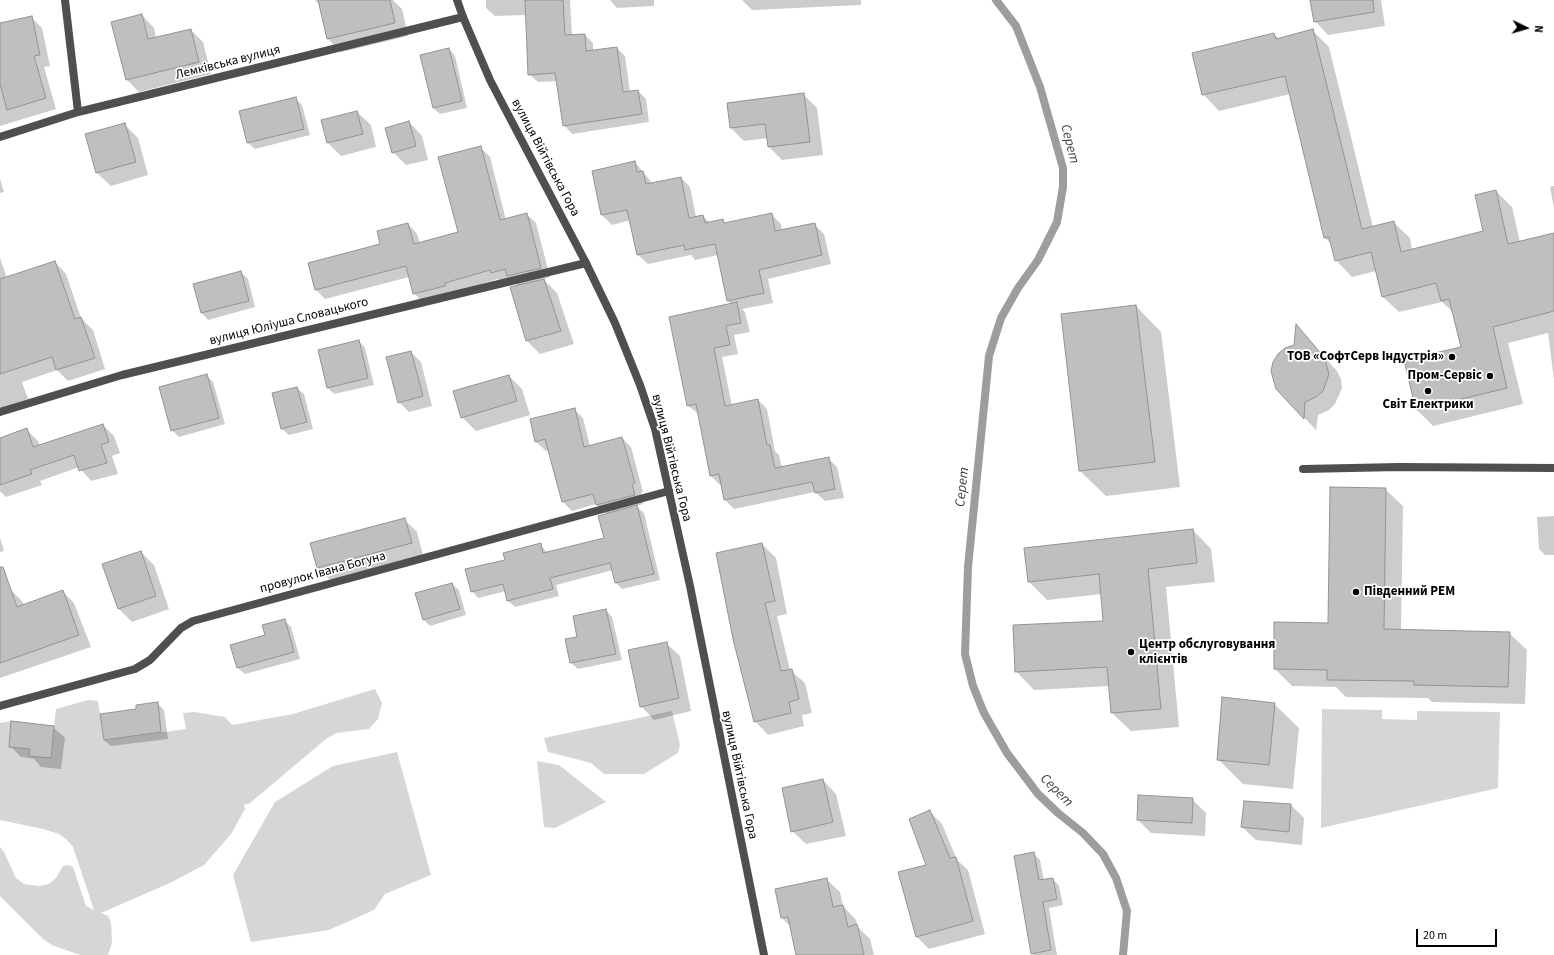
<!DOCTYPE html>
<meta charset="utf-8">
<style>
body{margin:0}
#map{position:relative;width:1554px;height:955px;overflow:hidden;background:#fff;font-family:"Source Sans 3",sans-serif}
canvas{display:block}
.north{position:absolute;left:1506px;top:8px;width:40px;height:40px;-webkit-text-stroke:3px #fff;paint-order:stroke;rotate:95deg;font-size:11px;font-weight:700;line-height:16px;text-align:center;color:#000}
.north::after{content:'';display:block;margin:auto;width:14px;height:18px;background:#000;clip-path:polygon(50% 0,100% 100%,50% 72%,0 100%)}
.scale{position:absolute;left:1416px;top:929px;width:81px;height:18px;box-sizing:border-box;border:2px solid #000;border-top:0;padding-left:5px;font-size:12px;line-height:14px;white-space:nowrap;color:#000;-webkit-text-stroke:3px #fff;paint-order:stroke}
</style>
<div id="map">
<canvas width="1554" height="955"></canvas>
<div class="north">N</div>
<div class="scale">20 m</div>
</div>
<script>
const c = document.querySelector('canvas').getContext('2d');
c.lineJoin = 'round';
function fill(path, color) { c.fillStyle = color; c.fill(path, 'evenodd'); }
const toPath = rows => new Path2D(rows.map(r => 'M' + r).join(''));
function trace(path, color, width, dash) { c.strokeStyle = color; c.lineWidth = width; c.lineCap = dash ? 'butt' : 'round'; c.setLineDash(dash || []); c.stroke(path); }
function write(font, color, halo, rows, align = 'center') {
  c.font = font + ' "Source Sans 3",sans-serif'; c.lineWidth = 3.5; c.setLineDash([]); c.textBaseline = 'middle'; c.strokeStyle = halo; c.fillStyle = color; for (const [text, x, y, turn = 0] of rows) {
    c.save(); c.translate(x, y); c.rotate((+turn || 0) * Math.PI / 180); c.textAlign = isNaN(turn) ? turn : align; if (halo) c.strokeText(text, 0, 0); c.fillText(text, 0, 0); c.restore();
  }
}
fill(toPath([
 [375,689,382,703,378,719,369,729,336,733,326,739,250,803,244,805,245,809,231,834,204,865,170,883,101,913,108,916,111,922,112,943,108,955,80,955,52,945,43,939,0,896,0,847,4,852,16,878,24,884,39,886,49,884,56,878,63,866,68,865,73,867,86,906,94,910,73,847,67,840,59,834,43,829,0,820,0,723,11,721,54,726,56,709,88,700,98,701,104,740,186,729,183,713,195,712,225,717,232,725,293,714],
 [1322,709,1382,710,1382,719,1417,720,1417,711,1500,712,1498,788,1321,828],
 [672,711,680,745,678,753,644,774,604,774,591,763,548,752,544,738],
 [397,752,431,875,385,894,374,910,329,930,251,942,233,875,275,802,333,766],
 [537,761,559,765,606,802,555,828,544,827]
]), '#d6d6d6');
fill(toPath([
 [315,0,393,0,402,9,408,36,341,52,328,39,320,5],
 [486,0,570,0,572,36,585,35,593,43,593,51,617,48,625,56,630,92,638,91,646,99,649,122,572,134,564,125,558,81,538,82,529,74,526,15,495,16,486,8],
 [610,0,654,0,654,6,617,8],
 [742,0,861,0,861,5,752,10],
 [1311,0,1381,0,1385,26,1328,35,1315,21],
 [142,15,154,28,156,38,191,30,203,42,211,74,139,92,127,80],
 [31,17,42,28,50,66,44,67,56,109,0,126,0,24],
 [1313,31,1329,47,1373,227,1393,222,1410,238,1412,250,1484,231,1496,191,1512,207,1520,242,1554,299,1554,379,1548,333,1508,343,1523,404,1433,426,1417,410,1405,361,1463,347,1454,313,1442,302,1399,312,1382,296,1376,271,1352,277,1336,260,1331,244,1325,238,1290,94,1219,111,1203,94,1274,34,1279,39],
 [449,49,455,56,467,108,440,114,433,108],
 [803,94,817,108,823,155,782,160,769,147,768,138,744,141,731,128],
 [295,98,302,105,310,135,255,149,248,143],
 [357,112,371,125,376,147,341,156,328,143],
 [409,122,422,136,428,160,406,165,393,152],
 [124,124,138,138,148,175,111,186,97,173,86,135],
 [480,147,490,157,506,220,526,214,536,223,550,277,543,279,557,293,574,344,540,354,527,341,518,286,511,279,501,282,498,279,423,303,414,293,409,277,325,299,316,290,309,264,381,245,408,224,417,234,420,243,459,232],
 [635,162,653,184,681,178,690,187,696,217,703,216,710,223,722,221,725,224,771,214,781,224,782,231,814,224,824,234,831,264,768,279,773,303,742,309,745,312,750,332,734,335,738,354,722,357,732,406,758,400,767,409,775,451,779,455,782,468,828,458,837,467,844,498,825,501,815,492,734,509,725,500,722,484,720,485,711,476,699,414,688,406,732,304,728,301,718,255,695,260,691,255,648,264,638,255,631,220,612,225,602,215,593,171],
 [0,179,4,192,0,193],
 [1554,186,1554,208,1550,187],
 [0,258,7,278,55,262,66,274,81,318,93,330,105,369,68,381,57,370,22,382,28,399,0,408],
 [241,272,248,279,255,307,208,320,202,313,194,285],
 [1136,306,1161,332,1180,487,1106,496,1080,471],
 [1297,326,1337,371,1341,379,1342,388,1335,404,1329,410,1318,415,1316,430,1276,388,1273,380,1274,363,1295,345],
 [359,341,365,348,374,385,334,394,328,388],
 [411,352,421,362,432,406,409,412,399,402],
 [206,375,213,382,225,424,179,437,172,430],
 [509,376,522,389,530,415,476,431,462,417],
 [297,388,304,394,313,429,289,435,282,429,273,394],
 [574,409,583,418,590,446,622,438,631,447,643,492,641,493,643,504,636,506,644,513,660,580,622,589,616,583,613,570,556,585,559,596,515,607,508,601,506,591,478,598,472,591,506,560,540,544,547,553,605,539,607,515,596,504,572,511,563,502,549,450,546,451,536,442],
 [103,425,114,436,120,453,112,456,118,474,91,481,79,467,40,481,42,485,6,497,0,491,0,439,27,430,38,441,40,446],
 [1385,489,1403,506,1401,630,1509,633,1527,650,1525,704,1432,702,1428,698,1346,697,1336,687,1292,686,1275,669,1329,624],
 [1554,516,1554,555,1545,555,1539,549,1537,517],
 [404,519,417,532,423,555,330,580,318,568],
 [1193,530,1211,549,1215,582,1166,587,1179,727,1131,731,1112,713,1110,686,1034,690,1016,671,1104,622,1102,594,1047,600,1029,582],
 [0,538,4,551,0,552],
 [762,544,776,558,787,614,777,616,790,670,805,683,812,713,802,715,804,726,768,735,755,721],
 [141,552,154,565,169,609,132,622,119,609],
 [452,584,459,590,466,615,430,626,423,619],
 [10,589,22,601,24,605,62,591,74,603,91,647,0,678,0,593],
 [606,610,612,617,622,660,578,669,571,663,566,640,579,638],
 [284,620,291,627,300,659,245,674,238,668,232,646,266,636],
 [666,643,680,656,691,711,654,720,641,706],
 [157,703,164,710,168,739,111,746,104,740,138,710],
 [1274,704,1299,728,1293,789,1243,784,1218,759],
 [53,727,65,738,61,769,41,767,34,759,21,757,10,746],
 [823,780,836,794,846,836,806,844,792,831],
 [1192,799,1206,813,1205,836,1151,833,1138,820],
 [1291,805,1304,818,1302,845,1256,840,1242,827],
 [930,812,942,824,957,860,968,870,985,934,929,949,916,936,928,865],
 [1034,854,1040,860,1044,881,1053,879,1059,886,1063,905,1049,908,1057,955,1034,955,1032,953],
 [826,879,840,892,843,906,856,920,858,927,870,939,874,955,797,955,791,927,782,918,776,890]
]), '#0003');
trace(toPath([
 [996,0,1016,26,1040,87,1063,168,1063,187,1057,222,1038,260,1018,288,1001,318,989,356,968,567,965,654,973,686,984,713,1007,753,1038,794,1058,813,1083,833,1103,854,1116,878,1127,911,1123,955]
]), '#9d9d9d', 8);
const building = toPath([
 [318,0,390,0,395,23,327,39,318,0],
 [525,0,563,0,565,35,585,34,586,51,617,47,623,92,638,90,642,114,563,126,555,73,528,75,525,0],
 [1310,0,1373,0,1374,12,1314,22,1310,0],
 [142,14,148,39,191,29,199,62,126,80,111,22,142,14],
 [32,16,40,55,34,56,46,98,7,110,0,84,0,23,32,16],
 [1313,29,1362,229,1394,221,1401,252,1483,231,1475,195,1496,190,1508,244,1554,233,1554,311,1493,327,1507,388,1416,410,1404,360,1461,347,1449,299,1441,301,1436,283,1382,297,1371,252,1335,261,1329,237,1324,238,1285,76,1202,95,1192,53,1274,33,1276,39,1313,29],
 [449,48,462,101,433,108,420,55,449,48],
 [804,93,810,142,768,147,765,124,730,128,727,103,804,93],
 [296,97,304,129,247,143,239,111,296,97],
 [357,111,363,134,327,143,321,120,357,111],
 [409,121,416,146,392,153,385,128,409,121],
 [125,123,136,162,96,173,85,134,125,123],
 [481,146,500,220,527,213,541,268,507,276,505,269,491,273,490,270,445,283,445,286,413,294,406,266,315,290,308,263,380,244,377,231,408,223,414,244,458,232,438,157,481,146],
 [635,161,637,172,643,171,646,184,681,177,689,218,703,215,705,223,723,219,724,223,772,213,775,231,815,223,822,255,759,270,764,293,727,301,715,244,685,250,684,245,637,255,627,210,601,215,592,171,635,161],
 [55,261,75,319,81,317,95,358,56,370,52,357,0,374,0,279,55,261],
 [241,271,249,301,201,313,193,284,241,271],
 [544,279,561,331,526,341,510,287,544,279],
 [737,302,741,323,726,326,730,345,714,348,725,406,758,399,767,445,770,445,775,468,829,457,835,489,815,493,812,482,724,500,719,474,710,476,696,404,687,406,669,317,737,302],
 [1136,305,1155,462,1079,471,1061,314,1136,305],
 [1296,324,1324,357,1329,374,1323,391,1316,397,1305,402,1304,419,1276,389,1271,371,1273,362,1278,354,1285,348,1294,345,1296,324],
 [359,340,368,378,327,388,318,350,359,340],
 [411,351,423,396,398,403,386,357,411,351],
 [207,374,219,418,171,431,159,387,207,374],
 [509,375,517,401,461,418,453,391,509,375],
 [297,387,307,422,281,429,272,393,297,387],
 [575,408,584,447,622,437,635,483,632,484,635,495,596,505,593,494,562,502,545,439,535,442,530,419,575,408],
 [103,424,109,442,101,445,107,463,79,471,74,455,30,470,32,474,0,485,0,438,27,428,33,447,103,424],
 [1330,487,1386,488,1384,629,1510,632,1508,687,1414,685,1414,681,1327,680,1327,670,1274,669,1274,622,1328,623,1330,487],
 [637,505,654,574,615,583,610,563,550,578,553,589,507,601,503,584,471,592,465,569,505,560,503,553,541,543,543,553,604,538,598,516,637,505],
 [405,518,412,543,317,568,310,543,405,518],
 [1193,529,1197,563,1148,569,1161,709,1111,713,1107,667,1015,672,1013,625,1103,621,1099,574,1028,582,1024,548,1193,529],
 [762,543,775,601,765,603,781,671,792,669,799,699,789,702,791,713,754,722,733,639,716,553,762,543],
 [141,551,156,596,118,609,102,564,141,551],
 [0,567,3,567,17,607,63,590,79,635,0,663,0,567],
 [452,583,460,609,423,620,415,593,452,583],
 [606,609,616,654,570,663,565,639,577,637,573,616,606,609],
 [285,619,294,652,237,668,230,645,265,635,262,625,285,619],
 [667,642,679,698,640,707,628,650,667,642],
 [1222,697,1275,703,1269,765,1217,760,1222,697],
 [158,702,161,732,104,740,100,714,136,709,136,705,158,702],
 [11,721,54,726,51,758,29,756,30,749,9,747,11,721],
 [823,779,833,822,791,832,782,788,823,779],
 [1138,795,1193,798,1192,823,1137,820,1138,795],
 [1244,801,1291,804,1289,832,1241,827,1244,801],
 [930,810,950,858,956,857,973,921,916,937,898,872,926,865,909,819,930,810],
 [1034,852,1039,880,1053,878,1057,899,1043,902,1051,950,1031,954,1014,856,1034,852],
 [827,878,833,907,843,905,848,927,857,924,864,955,796,955,788,917,781,918,775,889,827,878]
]);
fill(building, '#bfbfbf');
trace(building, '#939393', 1);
trace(toPath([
 [65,0,78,112],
 [0,137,78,112,463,17],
 [0,412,122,375,586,263],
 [1303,469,1399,467,1554,468],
 [0,706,135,669,150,660,181,628,193,621,669,491]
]), '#4f4f4f', 8);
trace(toPath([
 [457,0,463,17,490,80,586,263,615,323,640,385,655,429,690,586,764,955]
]), '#4f4f4f', 8);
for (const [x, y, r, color] of [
 [1452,357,4,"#000"],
 [1490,376,4,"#000"],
 [1428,391,4,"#000"],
 [1356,592,4,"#000"],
 [1131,652,4,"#000"]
]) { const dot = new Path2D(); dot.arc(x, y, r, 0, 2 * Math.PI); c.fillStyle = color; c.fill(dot); trace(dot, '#fff', 1.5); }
write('13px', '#000', '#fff', [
 ["Лемківська вулиця",228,63,-14],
 ["вулиця Війтівська Гора",545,158,62],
 ["вулиця Юліуша Словацького",289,322,-14],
 ["вулиця Війтівська Гора",671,458,76],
 ["провулок Івана Богуна",323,573,-15],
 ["вулиця Війтівська Гора",739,775,78]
]);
write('bold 13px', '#000', '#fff', [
 ["ТОВ «СофтСерв Індустрія»",1444,357],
 ["Пром-Сервіс",1482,376],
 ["Світ Електрики",1428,405,"center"],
 ["Південний РЕМ",1364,592,"left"],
 ["Центр обслуговування",1139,645,"left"],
 ["клієнтів",1139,660,"left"]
], 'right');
write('italic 14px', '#3e3e3e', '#fff', [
 ["Серет",1069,144,76],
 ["Серет",963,487,-84],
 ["Серет",1056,791,45]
]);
</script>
